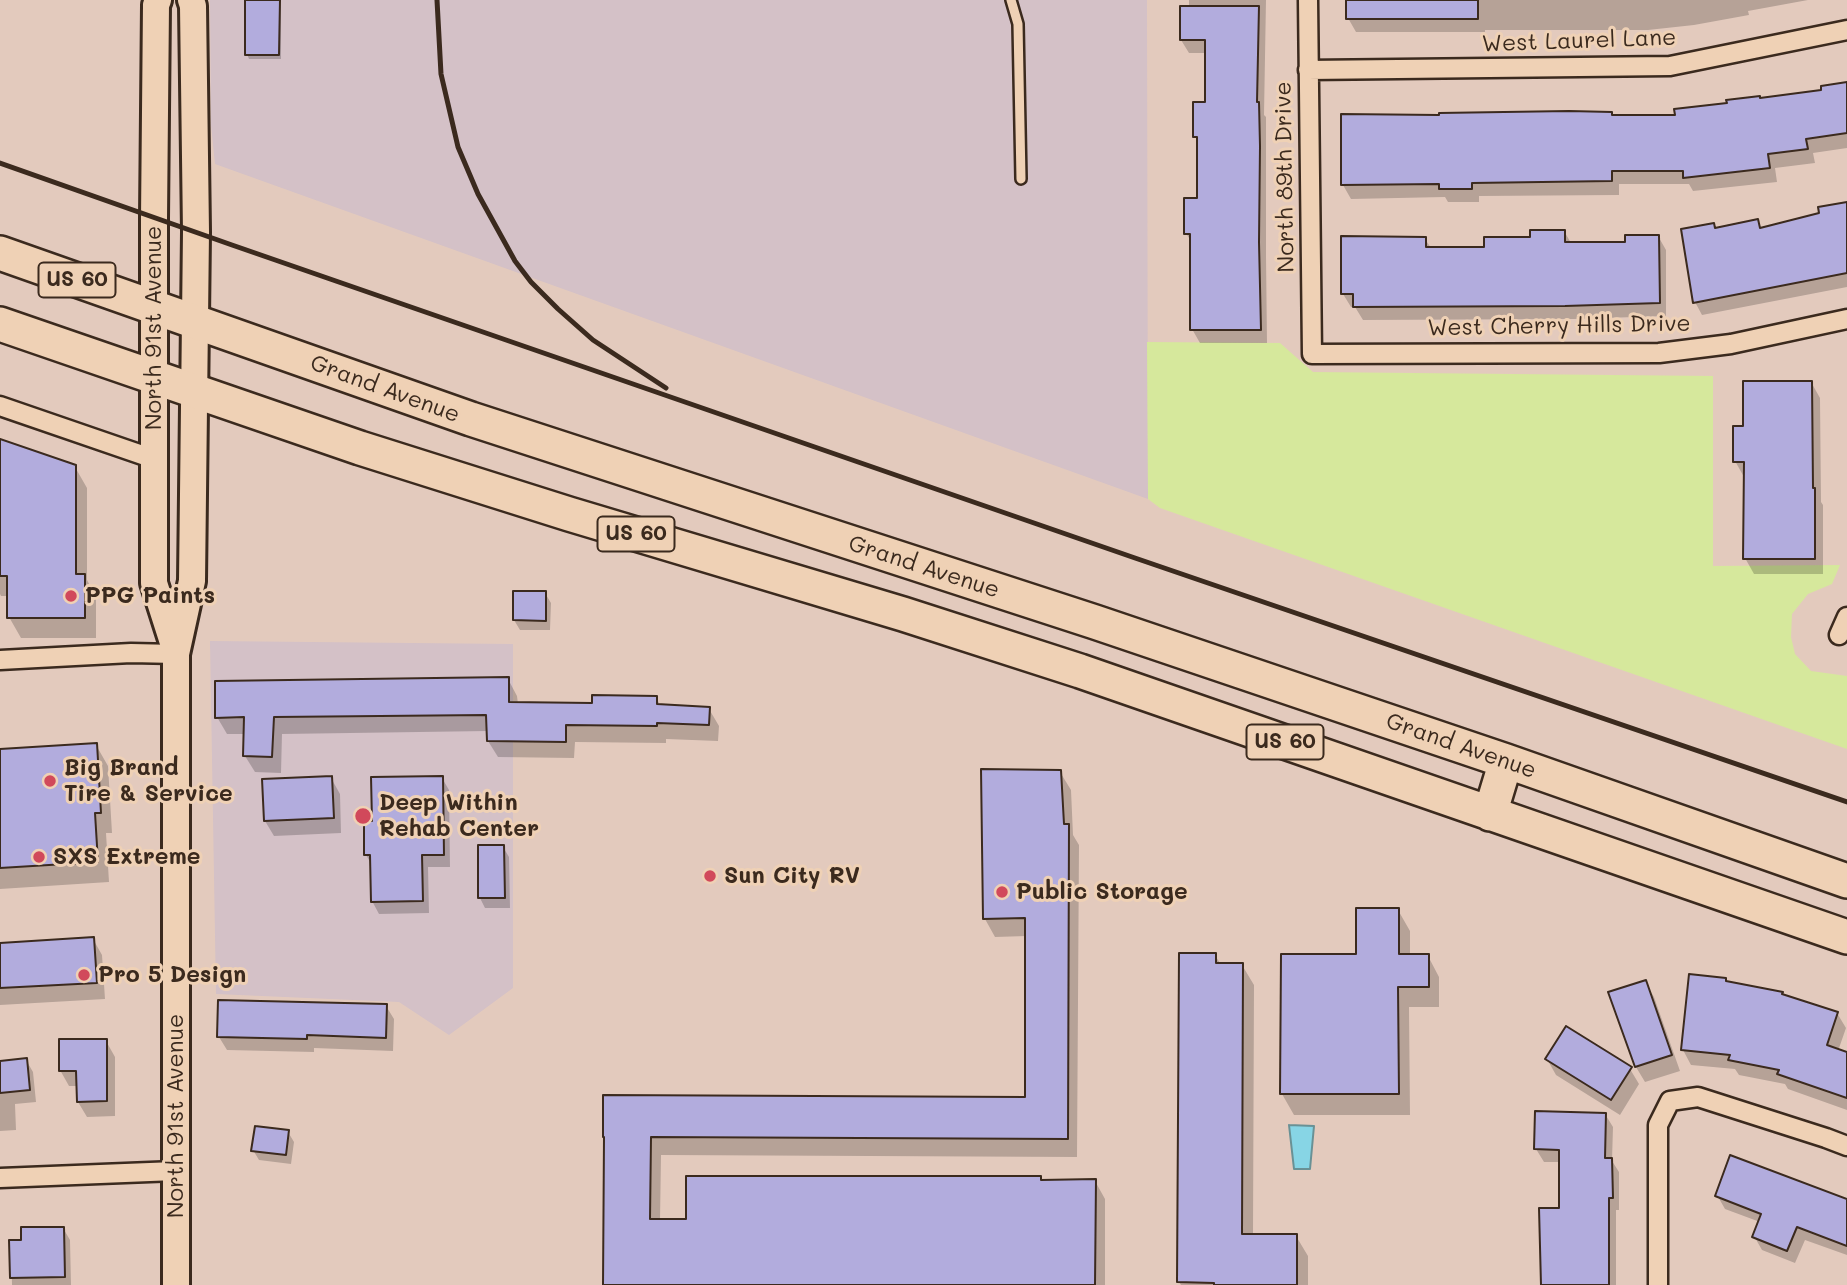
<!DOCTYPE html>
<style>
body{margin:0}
canvas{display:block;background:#e3cabd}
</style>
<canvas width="1847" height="1285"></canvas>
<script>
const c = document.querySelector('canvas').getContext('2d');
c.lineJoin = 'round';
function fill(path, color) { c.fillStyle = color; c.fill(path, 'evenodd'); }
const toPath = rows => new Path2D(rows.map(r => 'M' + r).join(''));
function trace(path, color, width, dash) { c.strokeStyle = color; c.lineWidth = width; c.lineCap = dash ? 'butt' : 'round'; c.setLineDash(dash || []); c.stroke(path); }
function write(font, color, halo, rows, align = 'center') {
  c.font = font + ' Mali,sans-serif'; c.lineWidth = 6; c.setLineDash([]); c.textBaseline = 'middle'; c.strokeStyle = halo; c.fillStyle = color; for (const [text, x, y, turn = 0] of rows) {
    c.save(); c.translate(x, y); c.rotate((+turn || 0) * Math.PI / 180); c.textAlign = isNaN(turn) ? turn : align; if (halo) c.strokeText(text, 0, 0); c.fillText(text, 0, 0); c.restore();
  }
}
fill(toPath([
 [210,0,1147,0,1148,499,215,164,211,125],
 [210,641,513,644,513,988,449,1035,399,1002,216,994]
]), '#d4c1c7');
fill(toPath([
 [1147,342,1280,343,1313,372,1713,376,1713,566,1840,565,1832,584,1808,594,1792,614,1791,637,1795,654,1811,671,1847,676,1847,749,1160,508,1148,499]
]), '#d6e89c');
const water = toPath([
 [1289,1125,1314,1126,1310,1169,1294,1169,1289,1125]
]);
fill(water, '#87d5e5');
trace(water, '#699195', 2);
fill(toPath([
 [247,0,281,0,281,59,249,59,247,54],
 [1189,0,1266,0,1264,115,1266,117,1266,256,1267,343,1200,343,1192,329,1192,243,1186,233,1198,200,1199,144,1195,136,1207,104,1207,53,1189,53,1181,40,1189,7],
 [1348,0,1808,0,1748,11,1749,15,1694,25,1648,30,1485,30,1485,32,1356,32,1348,18],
 [1847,84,1847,148,1813,153,1815,163,1775,168,1777,182,1693,191,1689,184,1619,184,1619,195,1479,196,1479,202,1448,202,1445,197,1351,199,1343,185,1613,117,1677,117,1760,100,1823,92],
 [1847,204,1847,287,1702,315,1695,302,1716,229,1757,221,1762,229,1821,214],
 [1564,231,1571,243,1627,243,1658,236,1666,250,1666,316,1574,319,1363,320,1355,307,1351,307,1343,294,1425,239,1431,248,1485,248],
 [1811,382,1820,398,1821,502,1823,505,1823,574,1754,574,1745,558,1744,477,1735,461],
 [0,444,75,467,87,488,87,580,96,597,96,638,21,638,9,617,9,596,1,596,0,594],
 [545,593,551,603,550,630,520,630,514,620],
 [508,679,517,696,518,704,594,705,656,698,661,706,709,709,719,726,718,741,666,739,666,743,575,742,574,758,498,757,488,741,488,731,282,734,281,773,255,772,245,756,245,734,227,734,217,717],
 [96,745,108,766,112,833,106,833,109,882,0,889,0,751],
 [1060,772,1071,790,1073,835,1079,845,1077,1157,661,1155,660,1221,688,1221,1040,1177,1043,1181,1095,1181,1105,1199,1105,1285,604,1285,606,1139,1026,1099,1027,936,995,937,985,919],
 [331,778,340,794,341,833,274,836,265,821],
 [442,778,449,790,450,867,428,867,429,913,379,914,372,901,372,865,366,855,374,823],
 [503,847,509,857,510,908,485,908,480,898],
 [1398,910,1410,931,1410,956,1428,956,1439,977,1439,1007,1409,1007,1410,1115,1294,1115,1282,1094,1358,956],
 [93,939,102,955,105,999,0,1005,0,945],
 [1215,955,1221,965,1242,965,1254,985,1253,1235,1296,1236,1308,1256,1308,1285,1181,1285,1179,1282],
 [1725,979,1727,983,1783,996,1837,1013,1846,1028,1838,1051,1847,1054,1847,1110,1788,1089,1785,1084,1739,1075,1735,1069,1691,1065,1683,1050],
 [1645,982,1654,997,1680,1071,1645,1082,1636,1067,1611,993],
 [386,1006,394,1019,393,1051,314,1048,314,1052,227,1050,219,1037],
 [106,1041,115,1057,115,1116,87,1117,78,1102,78,1086,69,1086,60,1070],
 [1547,1059,1630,1069,1639,1084,1620,1115,1556,1075],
 [26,1060,33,1072,36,1102,15,1104,16,1130,0,1131,0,1063],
 [1605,1114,1613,1127,1612,1161,1619,1172,1619,1210,1616,1210,1616,1285,1542,1285,1561,1210,1561,1162,1544,1162,1536,1149],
 [288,1132,294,1142,291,1164,259,1160,253,1150],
 [1717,1195,1847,1201,1847,1255,1805,1240,1795,1263,1762,1250,1754,1236,1760,1222,1725,1209],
 [63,1228,70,1240,71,1285,12,1285,11,1241,23,1241]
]), '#0003');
const building = toPath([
 [245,0,280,0,279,55,245,55,245,0],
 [1346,0,1478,0,1478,19,1346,19,1346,0],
 [1180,6,1259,6,1257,102,1259,102,1260,146,1259,242,1261,330,1190,330,1190,234,1184,234,1184,198,1197,198,1197,137,1193,137,1193,102,1205,102,1205,40,1180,40,1180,6],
 [1847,82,1847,133,1806,139,1808,149,1768,154,1770,168,1683,178,1683,171,1612,171,1612,181,1472,183,1472,189,1439,189,1439,184,1341,185,1341,114,1439,115,1439,113,1569,111,1612,112,1612,115,1675,115,1674,109,1727,103,1726,100,1760,96,1760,98,1821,90,1821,86,1847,82],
 [1847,202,1847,273,1693,303,1681,229,1714,223,1715,228,1758,219,1760,228,1819,213,1818,207,1847,202],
 [1530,230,1565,230,1565,242,1625,242,1625,235,1659,235,1660,303,1565,306,1353,307,1353,294,1341,294,1341,236,1426,237,1426,247,1484,247,1484,237,1530,237,1530,230],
 [1743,381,1812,381,1813,488,1815,488,1815,559,1743,559,1744,462,1733,462,1733,426,1743,426,1743,381],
 [0,439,76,465,76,574,85,574,85,618,7,618,7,576,0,576,0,439],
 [513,591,546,591,546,621,513,620,513,591],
 [509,677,509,702,592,703,592,695,657,696,657,704,710,707,709,725,657,723,657,726,566,725,566,742,487,741,486,715,274,717,272,757,243,756,244,717,215,718,215,681,509,677],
 [97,743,101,813,95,813,98,862,0,868,0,749,97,743],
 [981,769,1061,770,1064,824,1069,824,1068,1139,651,1137,650,1219,686,1219,686,1176,1041,1176,1041,1180,1096,1179,1095,1285,603,1285,604,1137,603,1137,603,1095,1025,1097,1025,918,983,919,981,769],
 [332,776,334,818,264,821,262,779,332,776],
 [443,776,444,855,422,855,423,901,371,902,370,855,364,855,364,821,372,821,371,777,443,776],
 [478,845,504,845,505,898,478,898,478,845],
 [1356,908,1399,908,1399,954,1429,954,1429,987,1398,987,1399,1094,1280,1094,1281,954,1356,954,1356,908],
 [94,937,97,983,0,988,0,943,94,937],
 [1179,953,1216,953,1216,963,1243,963,1242,1234,1297,1234,1297,1285,1214,1285,1214,1283,1177,1282,1179,953],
 [1689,974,1726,978,1726,981,1783,992,1782,994,1838,1012,1827,1045,1847,1052,1847,1098,1777,1074,1779,1070,1728,1060,1730,1055,1681,1050,1689,974],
 [1646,980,1672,1055,1635,1067,1608,992,1646,980],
 [218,1000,387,1004,386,1038,307,1035,307,1039,217,1037,218,1000],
 [1566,1026,1632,1067,1611,1100,1545,1059,1566,1026],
 [59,1039,107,1039,107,1101,77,1102,76,1071,59,1071,59,1039],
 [27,1058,30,1090,0,1093,0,1061,27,1058],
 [1535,1111,1606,1113,1605,1158,1612,1158,1613,1198,1609,1198,1609,1285,1541,1285,1539,1208,1559,1208,1559,1150,1534,1149,1535,1111],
 [255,1126,289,1130,286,1155,251,1151,255,1126],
 [1730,1155,1847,1199,1847,1246,1797,1227,1787,1251,1752,1237,1761,1214,1715,1196,1730,1155],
 [21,1227,64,1227,65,1277,10,1278,9,1240,21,1240,21,1227]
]);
fill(building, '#b2acdd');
trace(building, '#3b2a1e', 2);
const lane = toPath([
 [1011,0,1018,24,1021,179]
]);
const street = toPath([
 [1308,0,1312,354,1659,353,1731,344,1847,319],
 [1308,70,1670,66,1847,30],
 [0,406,154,459],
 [1839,635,1847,617],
 [0,660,131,653,176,654],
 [0,1178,175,1171],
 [1658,1285,1658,1125,1670,1101,1698,1097,1826,1138,1847,1146]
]);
const secondary = toPath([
 [158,0,156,5,154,218,154,583,176,652],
 [176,1285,176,654,192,581,196,232,193,6,191,0]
]);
const highway = toPath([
 [0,253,471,419,1095,622,1506,761,1847,881],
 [0,324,360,448,569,514,903,614,1080,671,1847,937],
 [1490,814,1506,761]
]);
trace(lane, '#3b2a1e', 14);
trace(street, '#3b2a1e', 23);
trace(secondary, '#3b2a1e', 32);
trace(highway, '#3b2a1e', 38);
trace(lane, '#efd1b5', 9);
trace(street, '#efd1b5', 18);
trace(secondary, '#efd1b5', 26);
trace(highway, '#efd1b5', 33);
trace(toPath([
 [437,0,441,74,458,147,478,194,515,261,531,282,558,309,593,340,666,388],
 [0,163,232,245,1135,558,1847,802]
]), '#3b2a1e', 5);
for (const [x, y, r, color] of [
 [71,596,7,"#d1495b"],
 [50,781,7,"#d1495b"],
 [363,816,9,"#d1495b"],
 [39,857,7,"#d1495b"],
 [710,876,7,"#d1495b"],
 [1002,892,7,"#d1495b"],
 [84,975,7,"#d1495b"]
]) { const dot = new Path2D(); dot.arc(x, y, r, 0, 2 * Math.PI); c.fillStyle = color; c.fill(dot); trace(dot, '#efd1b5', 2.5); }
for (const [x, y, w] of [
 [77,280,77],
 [636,534,77],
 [1285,742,77]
]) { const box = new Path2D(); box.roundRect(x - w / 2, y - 17.5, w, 35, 5); c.fillStyle = '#efd1b5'; c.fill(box); trace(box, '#3b2a1e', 2); }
write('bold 21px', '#3b2a1e', null, [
 ["US 60",77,280],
 ["US 60",636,534],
 ["US 60",1285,742]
]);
write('23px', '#3b2a1e', '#efd1b5', [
 ["West Laurel Lane",1579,41,-2],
 ["North 89th Drive",1285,177,-91],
 ["West Cherry Hills Drive",1559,326,-1],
 ["North 91st Avenue",154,328,-90],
 ["Grand Avenue",385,389,20],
 ["Grand Avenue",924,567,18],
 ["Grand Avenue",1461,746,19],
 ["North 91st Avenue",176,1116,-90]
]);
write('bold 23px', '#3b2a1e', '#efd1b5', [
 ["PPG Paints",85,596],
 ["Big Brand",64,768],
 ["Tire & Service",64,794],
 ["Deep Within",379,803],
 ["Rehab Center",379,829],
 ["SXS Extreme",53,857],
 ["Sun City RV",724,876],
 ["Public Storage",1016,892],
 ["Pro 5 Design",98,975]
], 'left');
</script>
